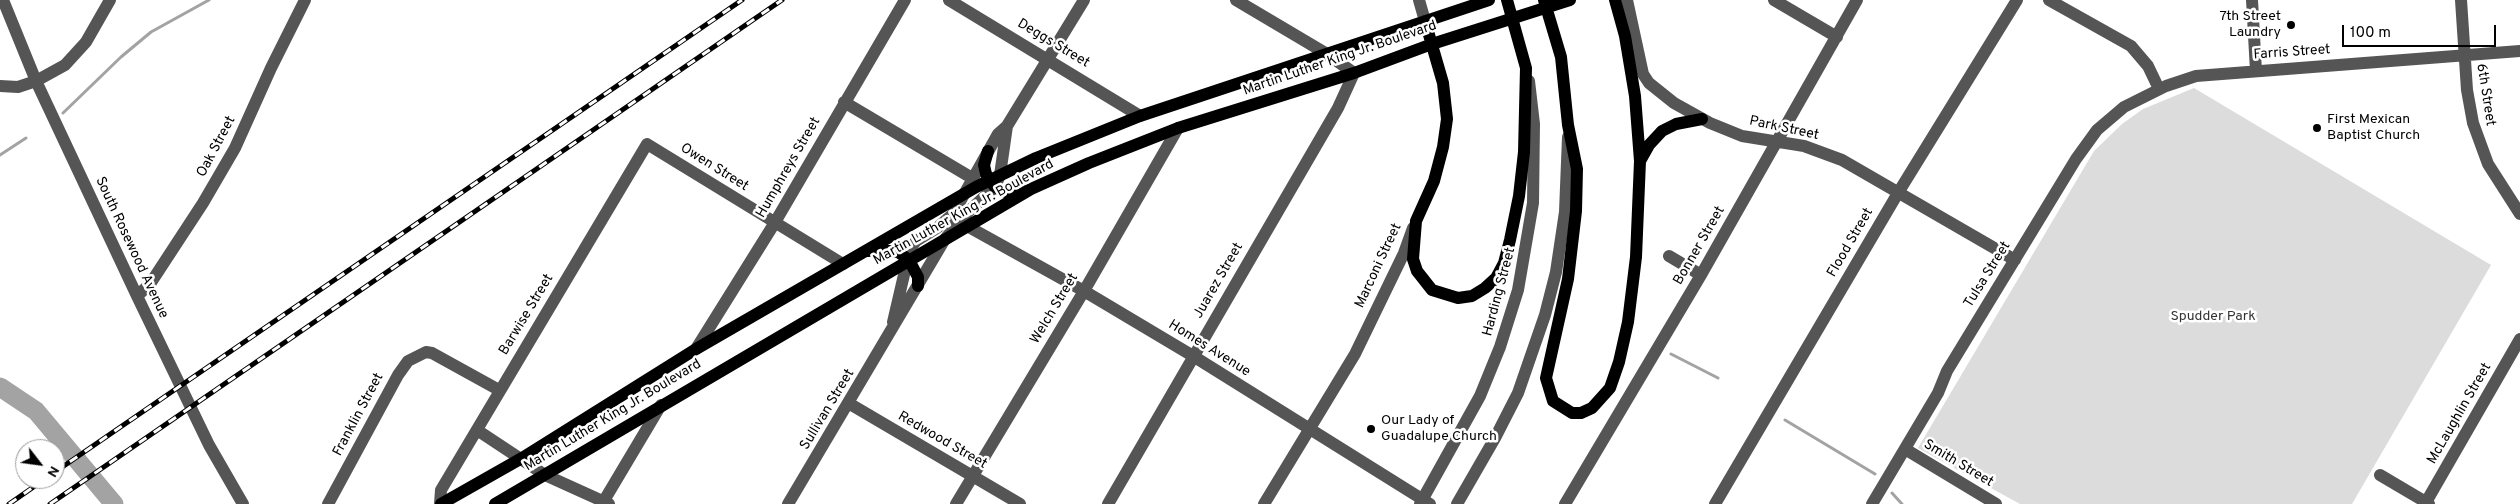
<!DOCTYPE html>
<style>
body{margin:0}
#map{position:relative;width:2520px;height:504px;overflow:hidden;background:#fff;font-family:Overpass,sans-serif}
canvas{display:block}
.north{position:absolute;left:15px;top:439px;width:50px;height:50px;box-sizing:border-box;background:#fff;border:1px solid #999;border-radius:50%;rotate:120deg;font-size:14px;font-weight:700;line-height:20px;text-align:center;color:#000}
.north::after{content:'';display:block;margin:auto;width:18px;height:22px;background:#000;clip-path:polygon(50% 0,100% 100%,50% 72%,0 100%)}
.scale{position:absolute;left:2342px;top:25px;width:154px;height:22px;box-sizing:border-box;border:2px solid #000;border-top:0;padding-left:6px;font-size:15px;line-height:18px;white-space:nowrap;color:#000;-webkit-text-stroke:4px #fff;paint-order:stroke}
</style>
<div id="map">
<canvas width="2520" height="504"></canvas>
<div class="north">N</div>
<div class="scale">100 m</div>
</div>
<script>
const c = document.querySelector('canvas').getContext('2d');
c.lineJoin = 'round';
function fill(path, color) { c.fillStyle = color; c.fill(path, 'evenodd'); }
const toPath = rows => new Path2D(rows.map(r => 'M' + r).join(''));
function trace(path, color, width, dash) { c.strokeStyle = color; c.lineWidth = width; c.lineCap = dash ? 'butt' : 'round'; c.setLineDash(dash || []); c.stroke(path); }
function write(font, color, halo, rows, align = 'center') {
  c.font = font + ' Overpass,sans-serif'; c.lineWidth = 5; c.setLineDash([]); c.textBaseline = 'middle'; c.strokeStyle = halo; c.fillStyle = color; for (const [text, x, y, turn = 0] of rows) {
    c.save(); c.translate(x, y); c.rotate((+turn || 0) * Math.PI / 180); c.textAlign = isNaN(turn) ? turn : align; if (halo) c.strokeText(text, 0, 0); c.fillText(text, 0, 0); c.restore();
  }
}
fill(toPath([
 [2194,88,2491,265,2352,504,2020,504,1918,448,2094,151,2122,124,2143,109]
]), '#dcdcdc');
trace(toPath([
 [63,113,121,57,151,32,209,0],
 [0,155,26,138],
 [1671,354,1718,378],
 [1785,420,1875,474],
 [1892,493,1902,504]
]), '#a3a3a3', 3);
trace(toPath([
 [0,387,36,411,114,504]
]), '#a3a3a3', 19);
trace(toPath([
 [3,0,36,81,137,296,209,445,243,504],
 [949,0,1140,116],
 [1419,0,1425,21],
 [1627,0,1643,74,1649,83,1674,103,1710,123,1742,136,1804,146,1842,160,2015,260],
 [1774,0,1837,37],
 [2049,0,2131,46,2148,66,2159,89],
 [2252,0,2256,71],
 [2461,0,2467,90,2473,123,2488,164,2520,214],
 [0,86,18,87,36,81,65,65,86,42,110,0],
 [844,102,972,178],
 [967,226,1084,291,1193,356,1430,504],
 [1669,256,1701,275],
 [137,296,150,284,203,203,235,148,271,68,305,0],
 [893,322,910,249,916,241,937,228,953,214,998,134,1007,126,1084,0],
 [696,349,774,224,905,0],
 [850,404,1020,504],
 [477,430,545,475,609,504],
 [1905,449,1996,504],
 [2380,475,2429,504],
 [328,504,398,375,408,361,426,352,432,353,499,390],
 [440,504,441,490,647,144,843,264],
 [602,504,661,405],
 [788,504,945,239,968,212,995,187,1000,175,1007,126],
 [956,504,1084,291,1178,128],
 [1108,504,1338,108,1354,73,1327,54,1236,0],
 [1264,504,1355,354,1404,253,1413,228],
 [1420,504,1480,396,1500,347,1518,290,1533,203,1534,124,1529,81],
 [1457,504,1495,438,1518,393,1545,315,1556,272,1565,212,1568,137],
 [1565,504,1701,275,1857,0],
 [1715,504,1898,193,2017,0],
 [1872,504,1938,393,1947,371,2076,159,2097,130,2124,107,2166,86,2196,76,2520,51],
 [2425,504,2520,339]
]), '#555', 12);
trace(toPath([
 [1544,0,1561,57,1568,125,1577,169,1576,211,1568,279,1546,378,1553,401,1572,413,1581,413,1592,408,1610,388,1619,362,1628,322,1636,257,1640,161,1635,96,1625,36,1615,0],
 [1425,21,1443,83,1447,119,1443,147,1434,181,1416,221,1413,259,1417,271,1432,290,1458,298,1472,296,1485,288,1496,278,1504,263,1510,240,1519,196,1524,152,1526,68,1507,0],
 [988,151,984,165,986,174,995,187,1008,193,1024,191],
 [1640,161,1649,145,1662,131,1676,124,1702,119],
 [868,251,881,250,898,252,909,260,918,277,918,286],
 [441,504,522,458,696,349,976,187,1036,158,1140,116,1489,0],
 [495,504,1031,189,1089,163,1178,128,1354,73,1432,44,1570,0]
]), '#000', 12);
const rail = toPath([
 [55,472,742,0],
 [9,504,45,479],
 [50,504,782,0]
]);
trace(rail, '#000', 5);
trace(rail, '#fff', 3, [9]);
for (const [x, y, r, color] of [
 [2291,25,5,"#000"],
 [2317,128,5,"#000"],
 [1371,429,5,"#000"]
]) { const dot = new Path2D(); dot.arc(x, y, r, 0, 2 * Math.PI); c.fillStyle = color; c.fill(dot); trace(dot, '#fff', 2); }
write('14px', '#000', '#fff', [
 ["7th Street",2281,17,"right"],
 ["Laundry",2281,33,"right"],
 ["First Mexican",2327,120],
 ["Baptist Church",2327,136],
 ["Our Lady of",1381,421],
 ["Guadalupe Church",1381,437]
], 'left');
write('14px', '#000', '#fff', [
 ["Deggs Street",1053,44,31],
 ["Farris Street",2292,53,-4],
 ["Martin Luther King Jr. Boulevard",1340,59,-19],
 ["6th Street",2485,95,81],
 ["Park Street",1784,129,12],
 ["Oak Street",217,147,-62],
 ["Owen Street",714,168,32],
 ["Humphreys Street",789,168,-60],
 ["Martin Luther King Jr. Boulevard",964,213,-29],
 ["Flood Street",1851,243,-60],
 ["Bonner Street",1700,246,-60],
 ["South Rosewood Avenue",131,248,65],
 ["Marconi Street",1379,266,-65],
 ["Tulsa Street",1988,275,-58],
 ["Juarez Street",1219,281,-60],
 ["Harding Street",1500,292,-75],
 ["Welch Street",1055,309,-59],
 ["Barwise Street",527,315,-59],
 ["Homes Avenue",1209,349,32],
 ["Sullivan Street",828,410,-59],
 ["McLaughlin Street",2460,414,-60],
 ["Franklin Street",359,415,-62],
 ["Martin Luther King Jr. Boulevard",613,416,-31],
 ["Redwood Street",942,441,30],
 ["Smith Street",1958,464,31]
]);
write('14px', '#333', '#fff', [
 ["Spudder Park",2213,317]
]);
</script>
